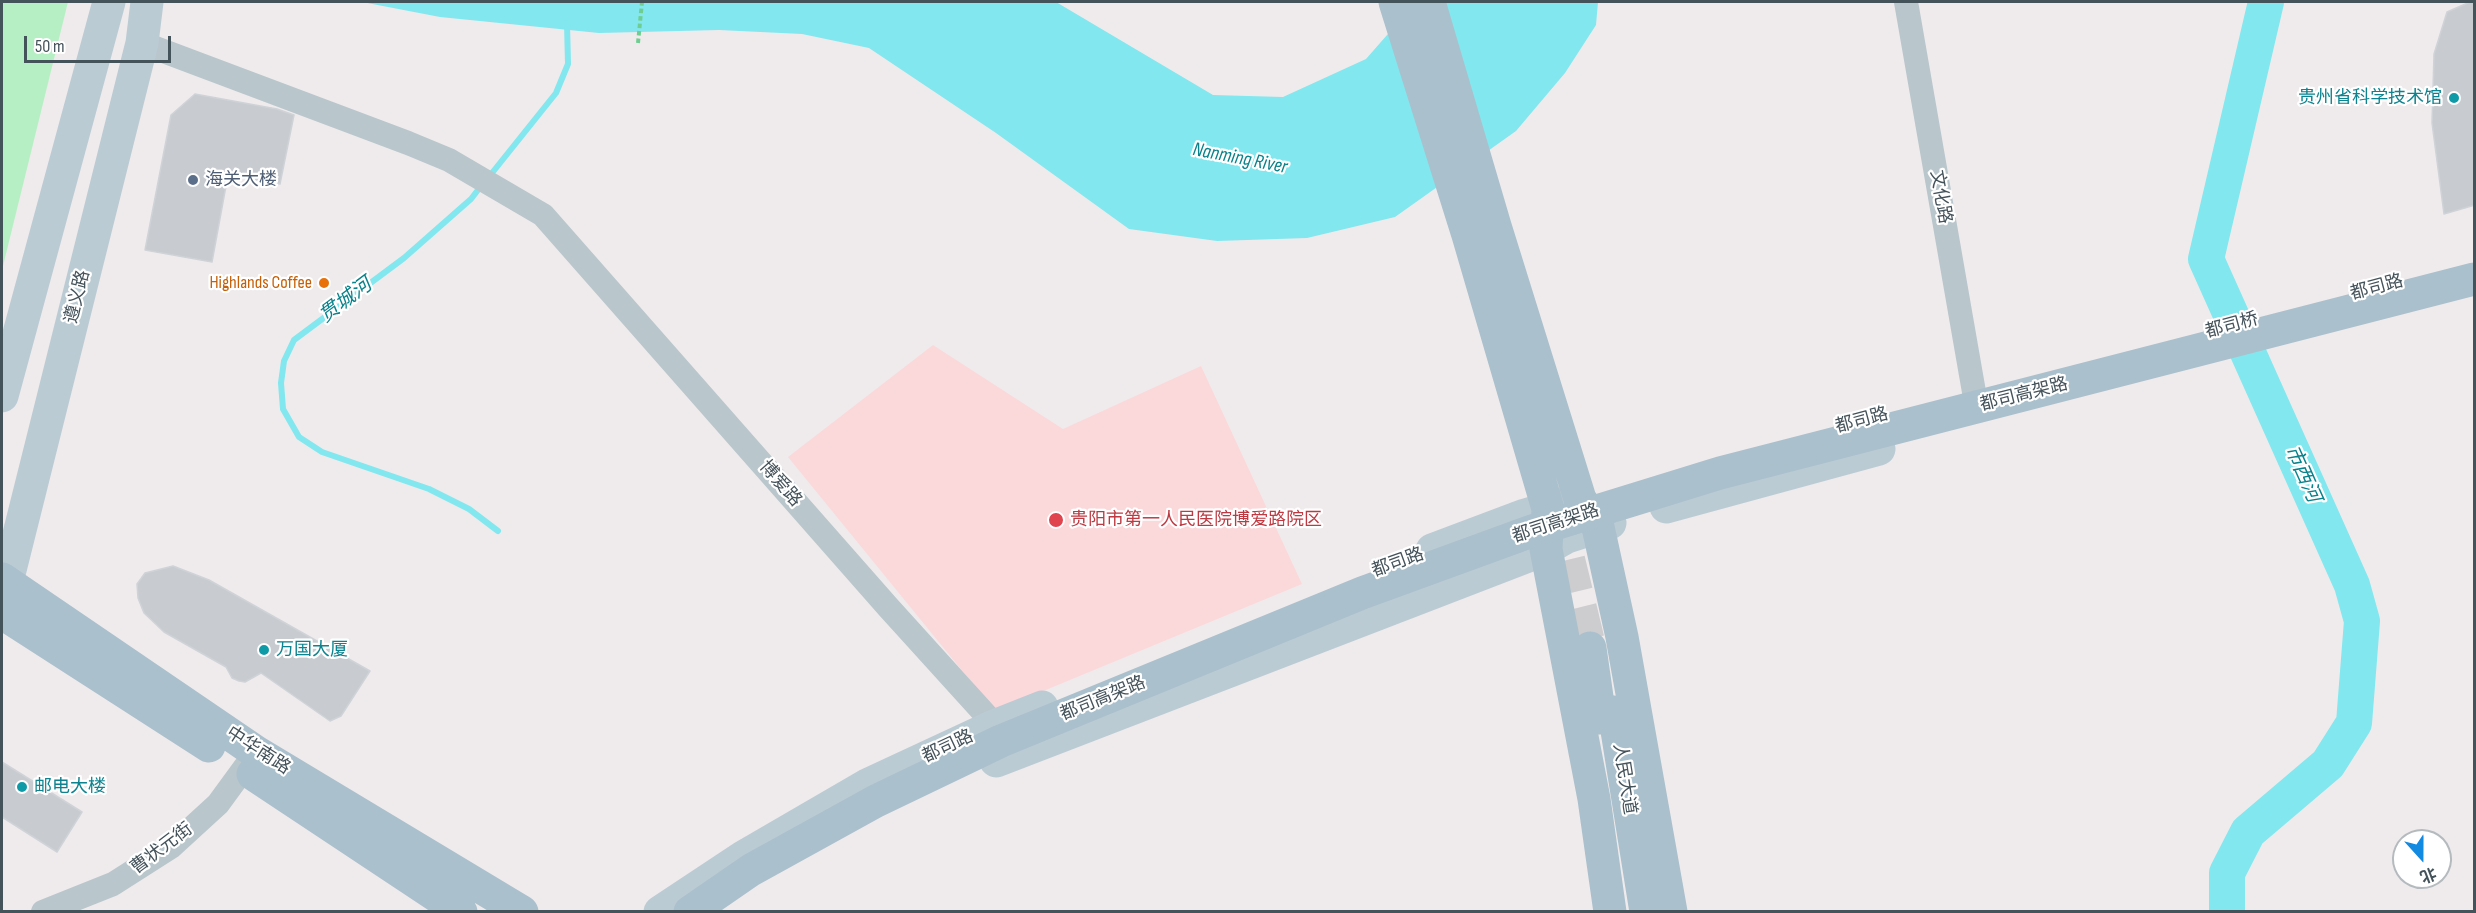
<!DOCTYPE html>
<meta charset="utf-8">
<style>
body{margin:0}
#map{position:relative;width:2476px;height:913px;overflow:hidden;background:#efebec;font-family:"Sofia Sans Condensed","Noto Sans SC",sans-serif}
canvas{display:block}
.frame{position:absolute;inset:0;border:3px solid #44525a;pointer-events:none}
.north{position:absolute;left:2392px;top:829px;width:60px;height:60px;box-sizing:border-box;background:#fff;border:2px solid #b4babd;border-radius:50%;rotate:159deg;font-size:16px;font-weight:700;line-height:24px;text-align:center;color:#44525a}
.north::after{content:'';display:block;margin:auto;width:21px;height:27px;background:#128ae2;clip-path:polygon(50% 0,100% 100%,50% 72%,0 100%)}
.scale{position:absolute;left:24px;top:36px;width:147px;height:27px;box-sizing:border-box;border:3px solid #44525a;border-top:0;padding-left:8px;font-size:18px;line-height:21px;white-space:nowrap;color:#44525a;-webkit-text-stroke:4px #fff;paint-order:stroke}
</style>
<div id="map">
<canvas width="2476" height="913"></canvas>
<div class="frame"></div>
<div class="north">北</div>
<div class="scale">50 m</div>
</div>
<script>
const c = document.querySelector('canvas').getContext('2d');
c.lineJoin = 'round';
function fill(path, color) { c.fillStyle = color; c.fill(path, 'evenodd'); }
const toPath = rows => new Path2D(rows.map(r => 'M' + r).join(''));
function trace(path, color, width, dash) { c.strokeStyle = color; c.lineWidth = width; c.lineCap = dash ? 'butt' : 'round'; c.setLineDash(dash || []); c.stroke(path); }
function write(font, color, halo, rows, align = 'center') {
  c.font = font + ' "Sofia Sans Condensed","Noto Sans SC",sans-serif'; c.lineWidth = 4.5; c.setLineDash([]); c.textBaseline = 'middle'; c.strokeStyle = halo; c.fillStyle = color; for (const [text, x, y, turn = 0] of rows) {
    c.save(); c.translate(x, y); c.rotate((+turn || 0) * Math.PI / 180); c.textAlign = isNaN(turn) ? turn : align; if (halo) c.strokeText(text, 0, 0); c.fillText(text, 0, 0); c.restore();
  }
}
fill(toPath([
 [933,345,1063,429,1201,366,1302,584,995,711,788,457]
]), '#fbd9db');
fill(toPath([
 [2,2,68,2,2,270]
]), '#b7efc5');
fill(toPath([
 [362,2,1056,2,1213,95,1283,97,1366,59,1416,2,1598,2,1596,25,1565,73,1516,131,1395,217,1307,238,1217,241,1129,229,996,133,869,48,802,34,719,30,599,33,440,17]
]), '#82e7ee');
trace(toPath([
 [488,178,556,93,568,64,567,23],
 [481,186,471,199,404,258,294,340,284,361,281,383,283,409,299,437,322,452,429,489,469,509,498,531]
]), '#82e7ee', 6);
trace(toPath([
 [2227,912,2227,873,2248,832,2328,764,2354,723,2362,621,2352,585,2206,259,2266,2]
]), '#82e7ee', 36);
const building = toPath([
 [2470,2,2475,2,2475,205,2444,214,2432,123,2434,54,2447,12,2470,2],
 [195,94,277,109,294,115,280,184,228,175,212,262,145,250,171,115,195,94],
 [173,566,209,580,370,671,341,716,330,721,261,673,245,682,239,681,232,678,226,667,164,632,144,613,138,598,137,584,145,573,173,566],
 [2,762,82,812,57,852,2,817,2,762]
]);
fill(building, '#c8ccd1');
trace(building, '#cfd3d8', 1.5);
trace(toPath([
 [1557,512,1590,648]
]), '#cdcccf', 33, [33, 16]);
trace(toPath([
 [638,43,642,2]
]), '#6ece91', 4, [4.5, 3]);
trace(toPath([
 [1906,2,1974,392],
 [142,43,408,143,449,160,543,215,888,607,1004,735],
 [43,912,113,884,171,847,218,804,256,752]
]), '#b9c6cc', 24);
trace(toPath([
 [2,396,109,2],
 [1666,507,1879,449],
 [1432,550,1525,515,1573,501],
 [2,590,7,582,142,43,147,2],
 [996,761,1546,549,1567,537,1610,523],
 [660,912,743,857,867,785,994,726,1042,707]
]), '#bbcbd4', 33);
trace(toPath([
 [1395,2,1468,235,1548,509,1546,549,1594,799,1610,912],
 [1429,2,1495,226,1580,499,1598,527,1622,637,1671,912],
 [2,579,256,752,522,912],
 [2,613,209,746],
 [1590,648,1600,718],
 [1614,712,1646,912],
 [253,774,461,912]
]), '#aac0cc', 33);
trace(toPath([
 [690,912,751,870,876,801,1001,741,1362,593,1532,531,1720,473,2474,279]
]), '#aac0cc', 33);
for (const [x, y, r, color] of [
 [2454,98,6,"#0f9aa8"],
 [193,180,6,"#5c6f8a"],
 [324,283,6,"#e8710a"],
 [1056,520,8,"#e0444e"],
 [264,650,6,"#0f9aa8"],
 [22,787,6,"#0f9aa8"]
]) { const dot = new Path2D(); dot.arc(x, y, r, 0, 2 * Math.PI); c.fillStyle = color; c.fill(dot); trace(dot, '#fff', 2); }
write('18px', '#0d838f', '#fff', [
 ["贵州省科学技术馆",2442,98,"right"],
 ["万国大厦",276,650],
 ["邮电大楼",34,787]
], 'left');
write('18px', '#4e5e75', '#fff', [
 ["海关大楼",205,180]
], 'left');
write('18px', '#44525a', '#fff', [
 ["文化路",1940,197,80],
 ["都司路",2377,288,-15],
 ["遵义路",78,297,-76],
 ["都司桥",2232,326,-15],
 ["都司高架路",2024,395,-14],
 ["都司路",1862,421,-15],
 ["博爱路",780,484,49],
 ["都司高架路",1556,524,-18],
 ["都司路",1398,563,-20],
 ["都司高架路",1103,699,-22],
 ["都司路",948,747,-25],
 ["中华南路",258,751,33],
 ["人民大道",1624,779,81],
 ["曹状元街",162,849,-37]
]);
write('18px', '#c56008', '#fff', [
 ["Highlands Coffee",312,283]
], 'right');
write('18px', '#be3a42', '#fff', [
 ["贵阳市第一人民医院博爱路院区",1070,520]
], 'left');
write('italic 20px', '#09828b', '#fff', [
 ["Nanming River",1240,159,11],
 ["贯城河",346,301,-37],
 ["市西河",2302,474,66]
]);
</script>
